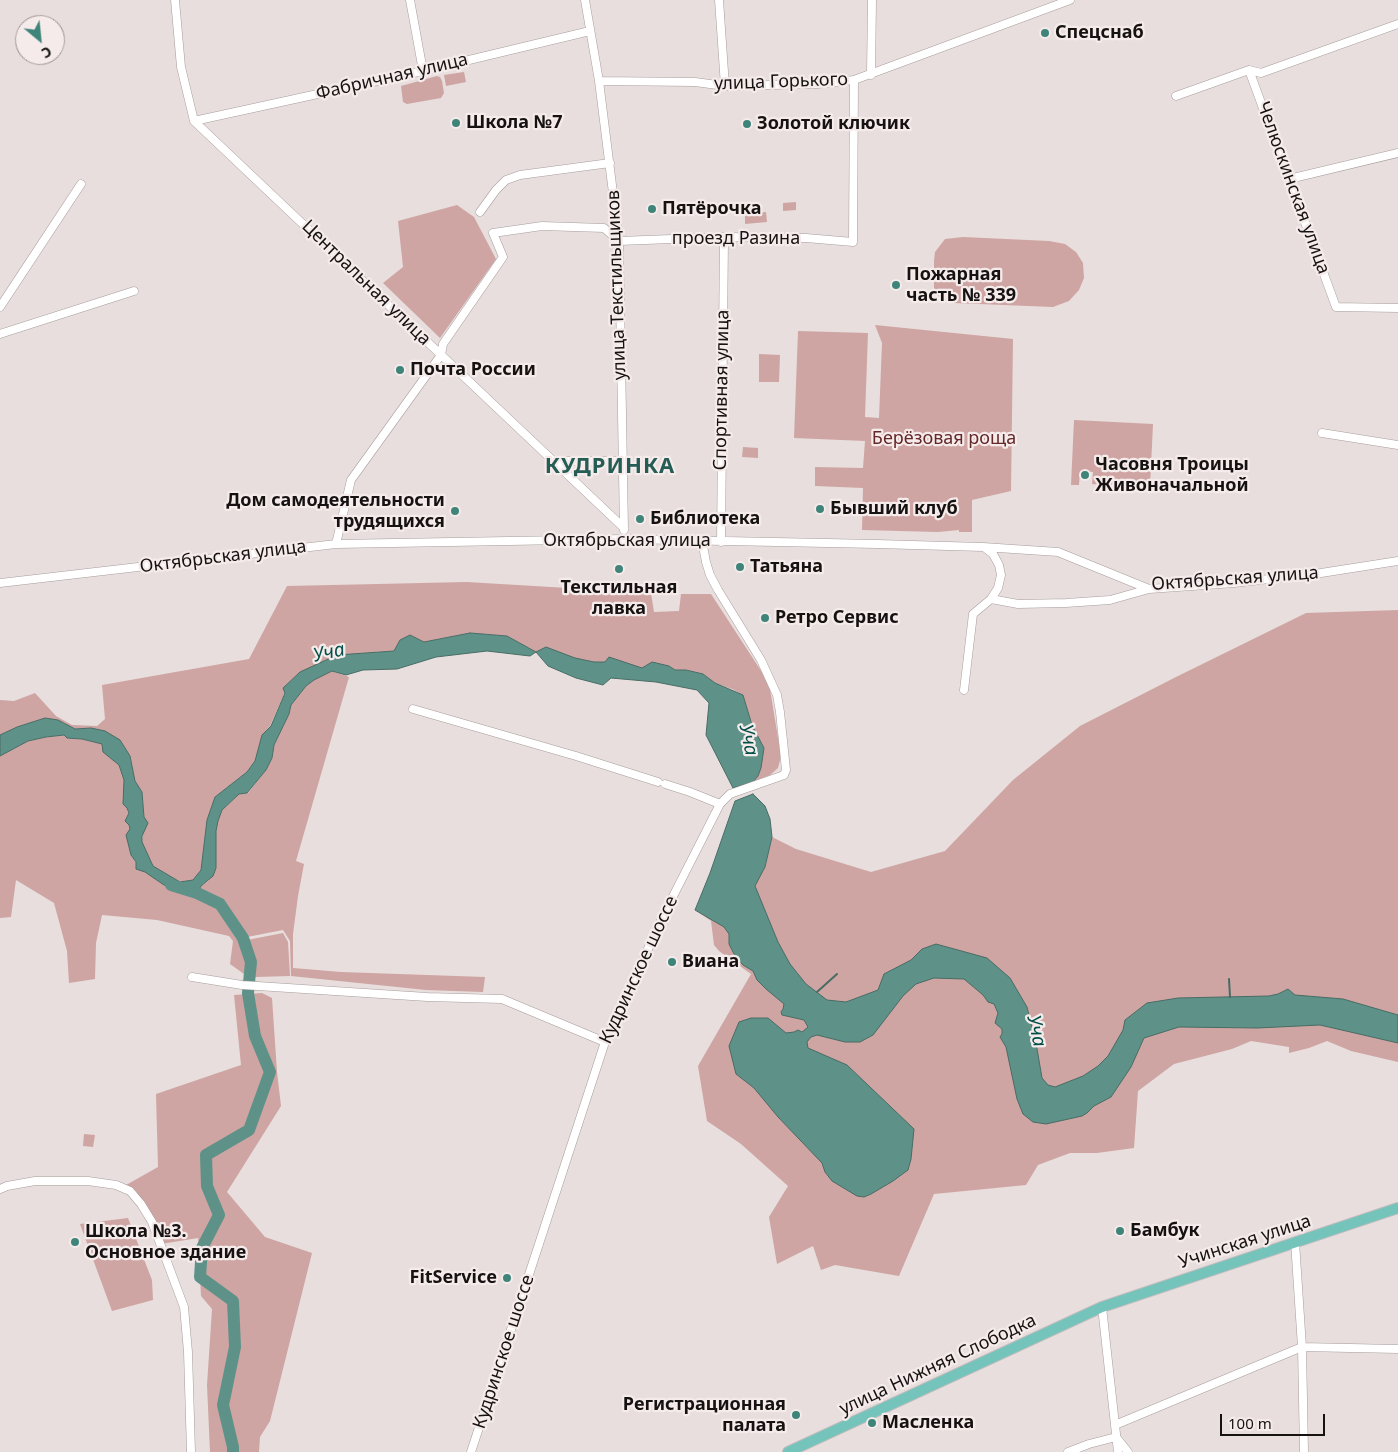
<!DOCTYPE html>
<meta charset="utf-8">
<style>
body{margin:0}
#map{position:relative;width:1398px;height:1452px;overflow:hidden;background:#e8dedd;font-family:"Noto Sans",sans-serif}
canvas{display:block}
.north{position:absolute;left:15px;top:15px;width:50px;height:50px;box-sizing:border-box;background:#f6ebeb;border:1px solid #9c9494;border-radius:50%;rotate:152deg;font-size:14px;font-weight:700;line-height:20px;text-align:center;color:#161212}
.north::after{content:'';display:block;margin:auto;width:18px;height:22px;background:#3f8479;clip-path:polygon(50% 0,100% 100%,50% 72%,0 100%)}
.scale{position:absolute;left:1220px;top:1414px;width:105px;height:22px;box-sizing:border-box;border:2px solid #161212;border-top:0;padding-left:6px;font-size:15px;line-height:18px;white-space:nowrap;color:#161212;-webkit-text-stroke:4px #f6ebeb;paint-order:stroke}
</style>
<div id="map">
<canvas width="1398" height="1452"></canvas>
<div class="north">С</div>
<div class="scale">100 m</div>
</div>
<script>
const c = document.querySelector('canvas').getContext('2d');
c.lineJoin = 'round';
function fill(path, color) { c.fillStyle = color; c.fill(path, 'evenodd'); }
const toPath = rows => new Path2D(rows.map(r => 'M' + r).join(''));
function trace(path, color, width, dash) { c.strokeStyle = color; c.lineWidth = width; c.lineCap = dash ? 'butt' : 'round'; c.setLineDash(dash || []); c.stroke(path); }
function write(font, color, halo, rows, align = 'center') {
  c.font = font + ' "Noto Sans",sans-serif'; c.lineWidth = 4.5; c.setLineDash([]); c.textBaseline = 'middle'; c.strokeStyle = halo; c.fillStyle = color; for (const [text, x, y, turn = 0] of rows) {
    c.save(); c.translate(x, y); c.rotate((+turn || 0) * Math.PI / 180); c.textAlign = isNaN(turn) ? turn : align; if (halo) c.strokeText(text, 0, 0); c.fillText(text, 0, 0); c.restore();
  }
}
fill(toPath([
 [464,72,466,82,446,86,444,75],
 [437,76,440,77,442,81,444,93,441,98,407,104,403,102,401,86],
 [796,202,796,210,783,211,783,203],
 [457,205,474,217,496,259,440,338,383,283,403,267,398,221],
 [766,212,767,222,745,224,745,214],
 [963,237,1049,241,1065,244,1076,252,1083,263,1084,278,1079,290,1069,301,1053,307,954,303,944,301,937,295,934,288,934,261,935,252,945,239],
 [875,325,1013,339,1011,491,972,500,972,532,959,532,959,530,938,532,862,530,863,488,815,486,815,467,863,468,865,441,794,438,798,331,868,333,865,417,879,418,882,343],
 [759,354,780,355,779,382,759,382],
 [1074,420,1153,424,1150,487,1092,484,1093,472,1080,471,1079,485,1071,485],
 [743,447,758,448,758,458,742,457],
 [467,582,651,593,654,612,679,611,681,594,711,594,769,683,781,756,778,768,770,775,753,782,758,776,764,748,752,725,743,695,732,689,715,683,703,674,686,670,675,670,669,666,642,668,629,665,594,662,536,652,507,636,470,633,424,642,416,638,400,640,394,651,376,652,351,655,300,672,284,687,285,692,270,726,262,735,255,761,247,772,215,797,207,820,201,870,193,880,180,882,153,866,146,855,142,842,144,817,142,792,135,781,130,756,91,728,75,729,68,727,65,723,46,718,17,727,0,735,0,700,14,701,35,693,56,716,72,725,97,726,105,719,102,685,249,659,287,586],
 [1398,610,1398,1062,1351,1051,1327,1041,1309,1048,1289,1053,1289,1047,1251,1041,1232,1049,1174,1064,1138,1091,1134,1148,1097,1153,1070,1153,1038,1165,1026,1185,934,1194,899,1276,835,1265,821,1270,813,1246,777,1264,769,1217,788,1186,741,1144,707,1121,698,1066,751,974,719,951,714,945,711,921,695,910,765,867,772,837,796,849,871,872,945,851,1013,780,1080,726,1176,677,1306,613],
 [332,671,349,677,296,861,304,864,298,896,293,934,293,968,341,972,485,977,483,992,426,990,291,976,290,941,283,930,242,938,247,963,244,974,230,964,233,941,229,936,157,920,102,915,96,943,95,979,69,983,67,951,54,903,16,880,11,917,0,918,0,756,28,741,46,737,64,735,67,738,82,739,102,744,104,752,119,765,124,780,124,789,129,813,125,821,129,825,130,829,131,855,141,871,145,871,164,885,198,890,201,886,208,881,216,868,216,831,218,821,222,810,239,794,248,793,266,770,272,758,274,745,289,714,291,705,306,686,314,680],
 [283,933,288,942,290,976,256,977,246,976,249,963,253,962,247,940],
 [262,993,272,998,277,1072,281,1106,227,1192,265,1237,312,1253,270,1421,260,1437,259,1452,210,1452,207,1385,212,1309,201,1296,198,1238,161,1244,141,1204,119,1189,158,1167,156,1094,241,1065,234,995],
 [84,1134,95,1135,93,1147,83,1146],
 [128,1218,152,1280,153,1300,112,1311,80,1224]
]), '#cea5a2');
const water = toPath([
 [470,633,507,636,536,652,546,647,575,658,594,662,605,662,609,657,642,668,652,662,669,666,675,670,686,670,703,674,715,683,743,695,752,725,764,748,761,768,758,776,753,782,733,788,706,735,709,703,697,690,656,682,611,678,603,685,576,678,548,666,536,652,530,656,487,651,436,657,397,669,363,670,346,675,332,671,314,680,306,686,291,705,289,714,274,745,272,758,266,770,247,793,239,794,222,810,218,821,216,831,216,868,213,876,201,886,198,891,164,885,145,872,136,869,136,862,131,855,126,835,130,829,129,825,125,821,129,813,127,808,123,804,124,780,119,765,103,752,102,744,82,739,67,738,64,735,46,737,28,741,0,756,0,735,17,727,45,718,58,720,75,729,91,728,105,731,120,740,130,756,135,781,142,792,144,817,148,823,142,836,142,842,153,866,180,882,193,880,201,870,207,820,215,797,247,772,255,761,262,735,271,726,285,693,283,688,300,672,337,655,394,651,400,640,410,635,424,642,470,633],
 [753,794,765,806,770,819,772,837,765,867,755,886,778,942,790,964,806,984,827,1000,846,1002,878,990,884,974,911,960,922,949,936,944,987,958,1010,978,1027,1007,1036,1043,1042,1078,1048,1085,1055,1087,1083,1076,1098,1066,1108,1056,1123,1030,1125,1020,1147,1003,1178,998,1269,996,1278,994,1288,989,1295,995,1343,999,1398,1015,1398,1043,1320,1025,1257,1028,1179,1027,1144,1038,1131,1067,1111,1097,1094,1106,1087,1113,1082,1116,1046,1124,1033,1122,1023,1114,1017,1099,1006,1047,1000,1037,1002,1034,1002,1029,995,1023,998,1013,994,1004,988,1002,983,995,964,979,934,978,916,984,903,996,873,1035,860,1042,845,1042,817,1035,811,1037,807,1042,808,1048,847,1065,914,1129,911,1159,908,1170,893,1181,871,1194,864,1197,857,1196,832,1181,825,1172,822,1163,778,1117,754,1088,736,1074,729,1046,739,1022,751,1018,768,1018,786,1033,794,1032,798,1030,802,1032,808,1027,804,1020,782,1015,781,1012,783,1009,784,1004,766,989,757,980,753,971,743,965,735,956,729,944,729,934,724,927,695,910,710,873,735,801,753,794]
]);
fill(water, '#5e9289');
trace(water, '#486c65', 1);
trace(toPath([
 [1229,979,1230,997],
 [817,992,837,974]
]), '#486c65', 2);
trace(toPath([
 [171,885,197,893,220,904,243,938,251,962,248,993,255,1036,270,1072,249,1130,206,1155,207,1186,219,1215,202,1248,200,1277,233,1301,235,1347,223,1405,233,1447,233,1452]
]), '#5e9289', 12);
const minor = toPath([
 [175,0,181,67,194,121,624,528],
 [410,0,423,71],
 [585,0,599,81,619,241,624,530],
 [719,0,725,86],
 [1249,70,1336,307,1398,308],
 [871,75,872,0],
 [599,81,695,82,725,86,817,84,854,80,1070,0],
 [1176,96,1249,70,1261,73,1398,24],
 [194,121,423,71,590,31],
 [1289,179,1398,153],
 [480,212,496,190,506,180,520,175,610,163],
 [0,307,81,184],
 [0,334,134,291],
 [1322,433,1398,445],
 [554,461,623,461],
 [721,542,724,237],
 [336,544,351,480,441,355,443,344,503,257,493,233,542,226,604,228,619,241,724,237,806,238,853,242,854,80],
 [984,547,993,554,999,565,1001,575,998,588,991,599],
 [0,583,336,544,624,539,877,544,983,547,1058,552,1149,589,1234,583,1321,573,1398,561],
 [964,690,973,614,991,599,1018,604,1066,603,1110,600,1149,589],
 [413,709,576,756,658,782],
 [665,784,690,792,720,804],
 [192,977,242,985,427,997,502,999,605,1042],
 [0,1189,7,1186,35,1181,88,1181,116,1185,130,1191,141,1204,152,1222,184,1307,188,1352,191,1452],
 [1295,1242,1302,1347,1304,1452],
 [1102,1307,1118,1452],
 [1115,1425,1302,1347,1398,1349],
 [1116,1437,1128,1452],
 [471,1452,605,1042,665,912,720,804,730,794,784,775,786,770,780,712,777,695,761,660,718,590,710,575,706,562,702,541],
 [1068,1452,1089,1444,1116,1437]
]);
const major = toPath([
 [788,1452,1102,1307,1398,1208]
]);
trace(minor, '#a79d9c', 9);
trace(major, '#bebdbd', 12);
trace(minor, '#fff', 8);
trace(major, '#74c4bb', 10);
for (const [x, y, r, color] of [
 [1045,33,5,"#3f8479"],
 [456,123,5,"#3f8479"],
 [747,124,5,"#3f8479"],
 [652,209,5,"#3f8479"],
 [896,285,5,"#3f8479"],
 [400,370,5,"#3f8479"],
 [1085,475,5,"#3f8479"],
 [820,509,5,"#3f8479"],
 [455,511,5,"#3f8479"],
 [640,519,5,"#3f8479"],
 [740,567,5,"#3f8479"],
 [619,569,5,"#3f8479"],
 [765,618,5,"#3f8479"],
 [672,962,5,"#3f8479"],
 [1120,1231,5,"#3f8479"],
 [75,1242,5,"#3f8479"],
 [507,1278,5,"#3f8479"],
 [796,1415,5,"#3f8479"],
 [872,1423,5,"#3f8479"]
]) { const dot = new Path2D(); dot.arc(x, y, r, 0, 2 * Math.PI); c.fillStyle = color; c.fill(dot); trace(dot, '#f6ebeb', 2); }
write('bold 18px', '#161212', '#f6ebeb', [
 ["Спецснаб",1055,33],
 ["Школа №7",466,123],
 ["Золотой ключик",757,124],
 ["Пятёрочка",662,209],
 ["Пожарная",906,275],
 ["часть № 339",906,296],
 ["Почта России",410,370],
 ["Часовня Троицы",1095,465],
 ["Живоначальной",1095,486],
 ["Дом самодеятельности",445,501,"right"],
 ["трудящихся",445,522,"right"],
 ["Бывший клуб",830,509],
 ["Библиотека",650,519],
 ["Татьяна",750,567],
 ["Текстильная",619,588,"center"],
 ["лавка",619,609,"center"],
 ["Ретро Сервис",775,618],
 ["Виана",682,962],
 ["Бамбук",1130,1231],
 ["Школа №3.",85,1232],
 ["Основное здание",85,1253],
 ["FitService",497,1278,"right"],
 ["Регистрационная",786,1405,"right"],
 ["палата",786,1426,"right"],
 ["Масленка",882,1423]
], 'left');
write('18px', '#161212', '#f6ebeb', [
 ["Фабричная улица",392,77,-13],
 ["улица Горького",781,82,-2],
 ["Челюскинская улица",1293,188,70],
 ["проезд Разина",736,239],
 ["Центральная улица",366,283,44],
 ["улица Текстильщиков",617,285,-92],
 ["Спортивная улица",722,390,-89],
 ["Октябрьская улица",627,541],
 ["Октябрьская улица",223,557,-7],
 ["Октябрьская улица",1235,579,-4],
 ["Кудринское шоссе",639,970,-65],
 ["Учинская улица",1245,1242,-18],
 ["Кудринское шоссе",504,1352,-72],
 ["улица Нижняя Слободка",938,1365,-25]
]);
write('18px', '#632828', '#f6ebeb', [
 ["Берёзовая роща",944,439]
]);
write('italic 19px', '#005047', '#f6ebeb', [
 ["Уча",329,653,-13],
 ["Уча",748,740,78],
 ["Уча",1036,1031,77]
]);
c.letterSpacing = '1px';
write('bold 22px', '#255c54', '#f6ebeb', [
 ["КУДРИНКА",610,467]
]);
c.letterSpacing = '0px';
</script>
